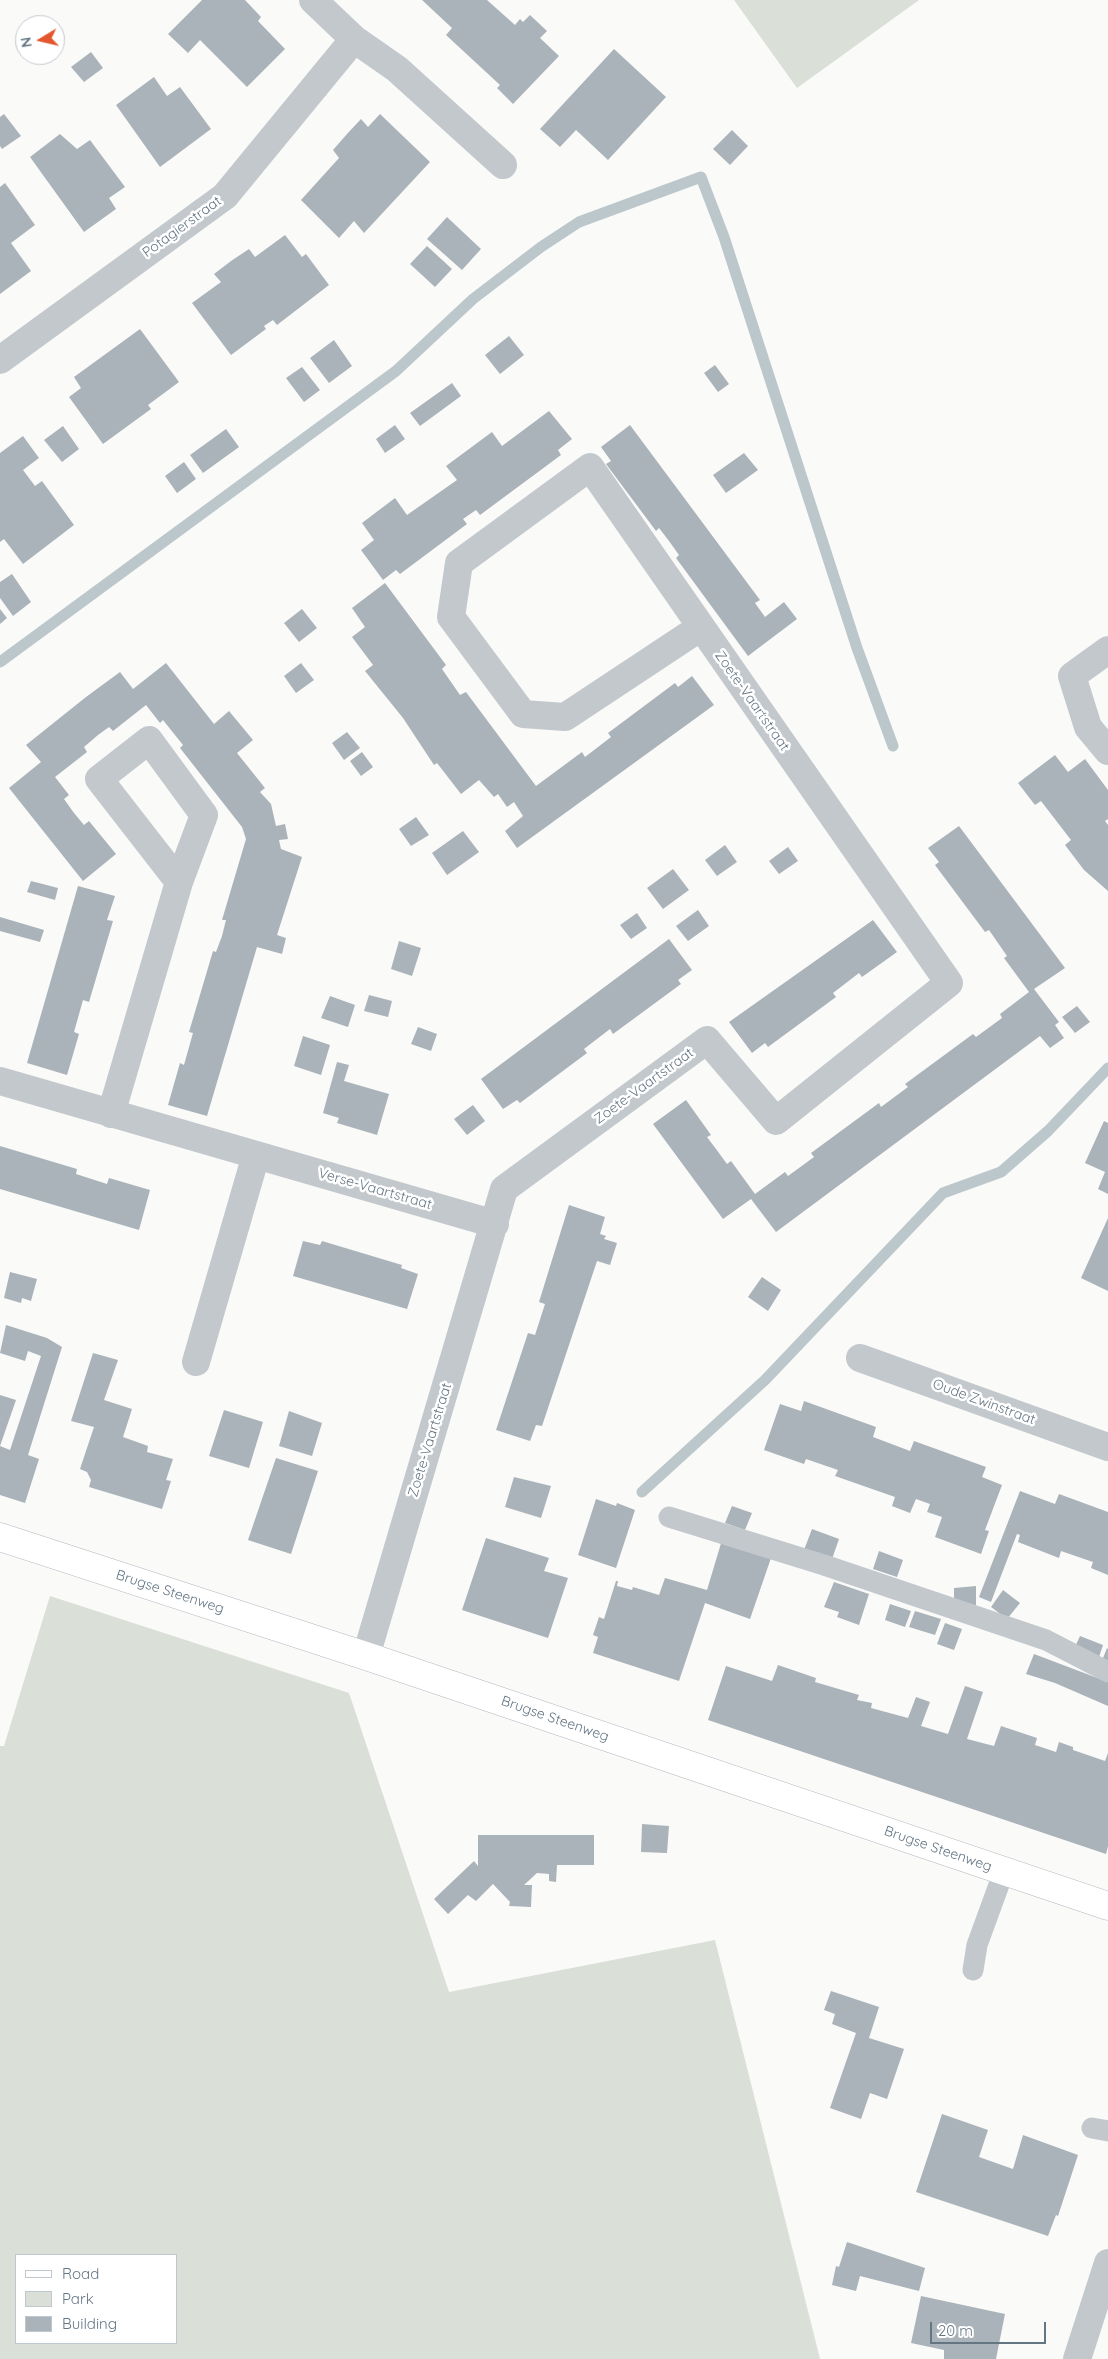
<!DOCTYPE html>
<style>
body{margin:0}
#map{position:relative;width:1108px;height:2359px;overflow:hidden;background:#fafaf8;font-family:Quicksand,sans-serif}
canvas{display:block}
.legend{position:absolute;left:15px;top:2254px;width:162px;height:90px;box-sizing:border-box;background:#fff;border:1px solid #c1c8cd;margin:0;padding:6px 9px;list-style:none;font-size:15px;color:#657683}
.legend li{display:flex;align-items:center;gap:10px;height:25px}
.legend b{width:25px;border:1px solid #c1c8cd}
.north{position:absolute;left:15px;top:15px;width:50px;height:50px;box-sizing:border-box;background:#fff;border:1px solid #c1c8cd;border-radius:50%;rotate:261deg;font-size:14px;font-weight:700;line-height:20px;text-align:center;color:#657683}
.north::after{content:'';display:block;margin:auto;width:18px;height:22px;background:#e4572e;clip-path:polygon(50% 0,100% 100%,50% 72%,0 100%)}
.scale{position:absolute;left:930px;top:2322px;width:116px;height:22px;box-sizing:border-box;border:2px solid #657683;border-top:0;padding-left:6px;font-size:15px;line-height:18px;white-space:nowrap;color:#657683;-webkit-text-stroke:4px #fff;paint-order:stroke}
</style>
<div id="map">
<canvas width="1108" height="2359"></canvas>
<ul class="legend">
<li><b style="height:6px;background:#fff"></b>Road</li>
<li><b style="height:14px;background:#dadfd7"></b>Park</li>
<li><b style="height:14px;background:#aab3b9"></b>Building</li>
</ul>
<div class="north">N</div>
<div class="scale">20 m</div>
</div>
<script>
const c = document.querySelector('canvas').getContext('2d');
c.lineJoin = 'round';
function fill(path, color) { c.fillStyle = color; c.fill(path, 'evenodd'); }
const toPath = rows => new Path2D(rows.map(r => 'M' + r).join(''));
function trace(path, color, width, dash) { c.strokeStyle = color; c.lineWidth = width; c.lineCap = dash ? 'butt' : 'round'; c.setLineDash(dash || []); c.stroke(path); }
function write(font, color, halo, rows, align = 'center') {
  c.font = font + ' Quicksand,sans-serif'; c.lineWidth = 5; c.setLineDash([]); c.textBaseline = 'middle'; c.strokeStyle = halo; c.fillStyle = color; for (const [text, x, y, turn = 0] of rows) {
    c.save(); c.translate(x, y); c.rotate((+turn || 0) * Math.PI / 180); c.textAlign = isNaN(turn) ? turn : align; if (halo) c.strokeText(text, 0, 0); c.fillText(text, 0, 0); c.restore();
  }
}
fill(toPath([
 [734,0,919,0,797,88],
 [50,1596,349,1693,449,1992,715,1940,820,2359,0,2359,0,1746,4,1746],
 [16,2255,176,2255,176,2343,16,2343]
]), '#dadfd7');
trace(toPath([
 [0,662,396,371,473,299,541,247,579,222,701,177,724,237,857,648,893,746],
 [642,1492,765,1380,943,1193,1001,1172,1048,1131,1108,1068]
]), '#bbc7cb', 11);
fill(toPath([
 [202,0,245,0,261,17,258,21,285,49,247,87,200,40,188,53,168,34],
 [422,0,487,0,515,25,520,19,523,22,530,15,547,31,540,38,559,56,513,104,497,88,500,85,446,35,452,28],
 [614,49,666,97,608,160,576,130,560,147,540,129],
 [91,52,103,68,84,82,71,67],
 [154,77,167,96,180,87,211,129,160,167,116,105],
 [4,114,21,136,2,149,0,146,0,117],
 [380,114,430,162,364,233,354,221,339,238,301,200,339,158,333,150,347,134,361,119,368,127],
 [732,130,748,146,730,165,713,149],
 [60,134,77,149,90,140,125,187,109,198,116,209,84,232,30,157],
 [5,183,35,225,11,243,31,271,0,294,0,187],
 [447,217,481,249,462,270,427,239],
 [285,235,302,257,306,254,329,285,277,325,273,320,264,326,266,329,231,355,192,303,221,282,214,274,231,261,249,249,255,257],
 [427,246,452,269,435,287,410,264],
 [140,329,179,382,148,405,151,409,103,444,69,397,81,388,74,377],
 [509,336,524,355,500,374,485,355],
 [334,340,352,366,329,383,310,358],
 [715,365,729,384,718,392,704,373],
 [302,367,320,390,304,402,286,378],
 [452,383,461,396,420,426,410,413],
 [549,411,572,439,558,450,561,455,480,515,476,510,463,519,467,524,400,574,396,570,383,580,361,550,374,540,362,523,395,498,407,515,457,480,446,466,492,432,502,446],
 [395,425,405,439,385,453,376,439],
 [630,425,760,600,755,603,765,617,784,602,797,619,748,656,676,558,679,555,669,541,659,528,656,531,606,464,611,461,601,447],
 [63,426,79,449,62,462,44,440],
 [226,429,239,447,203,473,190,455],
 [23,436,39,458,23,470,35,486,42,481,74,525,23,564,4,539,0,542,0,453],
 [744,453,758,470,726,493,713,475],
 [184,462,196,479,177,493,165,476],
 [12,574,31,602,13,616,0,598,0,582],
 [385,583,446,665,442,669,460,695,466,692,536,786,582,752,585,757,611,737,608,733,675,683,678,687,692,676,714,705,517,848,505,831,523,816,514,802,507,807,498,794,494,797,479,780,461,794,437,763,434,765,403,718,365,671,373,665,352,637,365,627,352,608],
 [0,609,7,618,0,624],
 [302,609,317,628,299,642,284,623],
 [166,663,214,724,229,711,253,740,237,753,265,788,260,792,271,804,276,826,285,824,288,839,279,840,281,849,302,857,277,935,286,938,282,954,257,947,207,1116,168,1105,180,1063,184,1065,193,1033,189,1032,213,951,216,952,222,936,226,920,222,920,246,839,242,827,180,748,183,745,163,720,160,723,146,705,113,731,109,727,98,735,84,747,87,752,55,777,69,795,64,799,74,813,84,825,89,821,116,854,83,881,9,788,41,762,26,745,86,697,120,672,133,689],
 [301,663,314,680,296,693,284,676],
 [347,732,360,748,344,760,332,743],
 [362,752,373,767,361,776,350,761],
 [1055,755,1068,772,1085,759,1108,790,1108,819,1105,821,1108,825,1108,891,1084,870,1065,845,1071,840,1041,801,1035,805,1018,783],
 [416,817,429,835,411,846,399,829],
 [959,826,1065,968,1034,989,1059,1022,1055,1025,1064,1038,1050,1048,1040,1036,776,1232,751,1199,723,1219,653,1124,686,1100,711,1135,707,1137,716,1149,727,1164,731,1161,755,1194,785,1172,788,1176,814,1157,811,1153,879,1103,881,1107,908,1087,905,1084,973,1034,976,1037,1002,1018,1000,1014,1029,992,1004,958,1007,956,989,930,985,932,935,865,939,862,928,848],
 [463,831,479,852,447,875,432,853],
 [725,845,737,862,717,876,705,860],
 [788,847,798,861,779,874,769,861],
 [673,869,689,890,663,909,647,888],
 [31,881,58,888,55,900,27,892],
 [78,886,115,896,107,920,113,921,89,1002,83,1000,74,1032,79,1034,67,1075,27,1063],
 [698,910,709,926,688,941,676,926],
 [637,913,647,928,631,939,620,925],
 [0,917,44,930,40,942,0,931],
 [873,920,897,952,862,977,859,973,833,993,836,997,768,1047,765,1043,752,1053,729,1022],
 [669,939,692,970,678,980,681,984,613,1034,610,1029,584,1049,587,1053,520,1103,517,1100,503,1109,481,1079],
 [399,941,421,948,412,976,391,969],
 [369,995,392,1001,388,1017,364,1011],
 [330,996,355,1005,348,1027,321,1018],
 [1077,1006,1090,1022,1075,1033,1062,1017],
 [418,1027,437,1034,431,1051,411,1044],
 [303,1036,330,1045,321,1075,294,1066],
 [337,1062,349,1065,344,1081,389,1094,377,1135,337,1123,339,1118,323,1113],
 [473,1105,485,1121,467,1135,454,1119],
 [1104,1121,1108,1123,1108,1194,1098,1189,1105,1172,1085,1163],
 [0,1146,77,1169,76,1174,107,1184,109,1178,150,1190,139,1230,0,1189],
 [569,1205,605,1217,600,1234,606,1236,604,1239,617,1243,610,1265,597,1261,542,1426,536,1425,530,1441,496,1430,528,1333,535,1335,545,1304,539,1302],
 [1108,1218,1108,1291,1081,1278],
 [303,1241,320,1245,322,1241,402,1265,401,1268,418,1274,407,1309,293,1276],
 [10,1272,37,1279,31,1301,22,1298,21,1303,4,1298],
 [762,1277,781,1290,768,1311,748,1297],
 [6,1325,47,1338,62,1347,28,1455,39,1459,25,1503,0,1495,0,1395,16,1400,0,1446,10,1450,41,1356,28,1351,25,1361,0,1353],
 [93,1353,118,1360,104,1400,132,1409,123,1437,148,1446,147,1452,173,1459,166,1480,171,1481,162,1509,89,1487,91,1480,87,1472,80,1469,94,1427,71,1421],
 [804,1401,876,1427,873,1437,910,1451,914,1441,986,1467,982,1477,1002,1485,985,1530,989,1531,981,1554,935,1537,942,1517,927,1512,930,1504,916,1499,910,1513,892,1506,895,1497,835,1476,838,1470,806,1459,804,1464,764,1450,780,1404,801,1411],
 [224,1410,263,1422,249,1468,209,1456],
 [289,1411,322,1423,312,1456,279,1446],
 [276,1458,318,1471,291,1554,248,1540],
 [514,1477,551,1486,541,1518,505,1507],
 [1020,1491,1055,1504,1059,1494,1108,1512,1108,1575,1091,1568,1093,1562,1061,1551,1059,1558,1018,1542,1020,1535,1017,1534,991,1602,979,1597],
 [596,1499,616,1506,617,1503,635,1510,616,1568,578,1555],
 [732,1506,752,1513,745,1530,725,1523],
 [812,1529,839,1539,832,1559,804,1550],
 [486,1538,549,1558,544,1571,568,1578,548,1638,462,1610],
 [722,1540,771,1558,750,1619,705,1603,679,1681,593,1653,598,1637,593,1635,599,1617,604,1619,616,1581,618,1581,617,1586,632,1590,633,1587,659,1595,665,1578,707,1590],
 [879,1551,903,1560,897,1577,873,1569],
 [834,1582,869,1594,859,1625,837,1617,839,1612,824,1607],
 [976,1586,976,1605,954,1606,954,1588],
 [1003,1590,1020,1603,1007,1619,991,1607],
 [890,1604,911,1611,905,1627,885,1620],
 [915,1611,941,1619,935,1635,909,1627],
 [945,1623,962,1629,954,1650,937,1644],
 [1080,1636,1103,1645,1098,1660,1073,1651],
 [1107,1648,1108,1649,1108,1665,1101,1663],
 [1034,1654,1108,1682,1108,1706,1055,1683,1026,1674],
 [778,1665,816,1678,815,1682,859,1695,857,1700,872,1703,871,1708,908,1718,916,1697,930,1702,921,1726,948,1734,965,1686,983,1692,967,1739,994,1746,1001,1726,1037,1738,1035,1745,1056,1752,1059,1742,1073,1747,1073,1750,1105,1761,1108,1753,1108,1846,1106,1854,708,1720,726,1666,772,1681],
 [642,1824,669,1826,667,1853,641,1852],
 [478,1835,594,1835,594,1865,557,1865,556,1882,549,1881,549,1874,537,1873,524,1885,532,1885,531,1907,509,1906,510,1902,493,1884,476,1901,468,1895,448,1914,434,1899,474,1861,478,1866],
 [831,1991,879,2007,869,2038,904,2049,887,2099,870,2093,861,2119,830,2108,856,2033,832,2024,835,2014,824,2010],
 [942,2114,988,2130,979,2157,1013,2169,1023,2135,1078,2155,1058,2216,1056,2215,1048,2236,916,2192],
 [847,2242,925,2268,919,2291,860,2276,856,2291,832,2285,836,2266,839,2267],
 [921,2296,1005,2314,996,2359,944,2359,944,2350,911,2343]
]), '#aab3b9');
const secondary = toPath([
 [0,1537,366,1656,1108,1906]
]);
trace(secondary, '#b3babf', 29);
trace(toPath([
 [669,1517,824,1565,1046,1640,1108,1672],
 [973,1970,977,1945,1004,1871],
 [1092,2128,1108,2131]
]), '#c3c8cc', 21);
trace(toPath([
 [313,0,354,39,397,69,503,165],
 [0,360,225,196,354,39],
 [1108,650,1072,676,1088,727,1108,751],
 [0,1081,495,1224],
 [111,1114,179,882,99,779,149,740,204,815,179,882],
 [860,1358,1108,1447],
 [196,1362,256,1155],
 [366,1656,504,1189,707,1040,776,1121,949,983,590,467,459,563,451,617,523,714,565,717,701,627],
 [1077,2359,1108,2263]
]), '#c3c8cc', 28);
trace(secondary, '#fff', 28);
write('14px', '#657683', '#fff', [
 ["Potagierstraat",182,227,-36],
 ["Zoete-Vaartstraat",752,701,55],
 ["Zoete-Vaartstraat",644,1086,-36],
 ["Verse-Vaartstraat",375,1189,16],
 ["Oude Zwinstraat",984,1402,20],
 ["Zoete-Vaartstraat",430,1440,-73],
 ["Brugse Steenweg",170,1592,18],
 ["Brugse Steenweg",555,1719,19],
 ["Brugse Steenweg",938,1849,19]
]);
</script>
